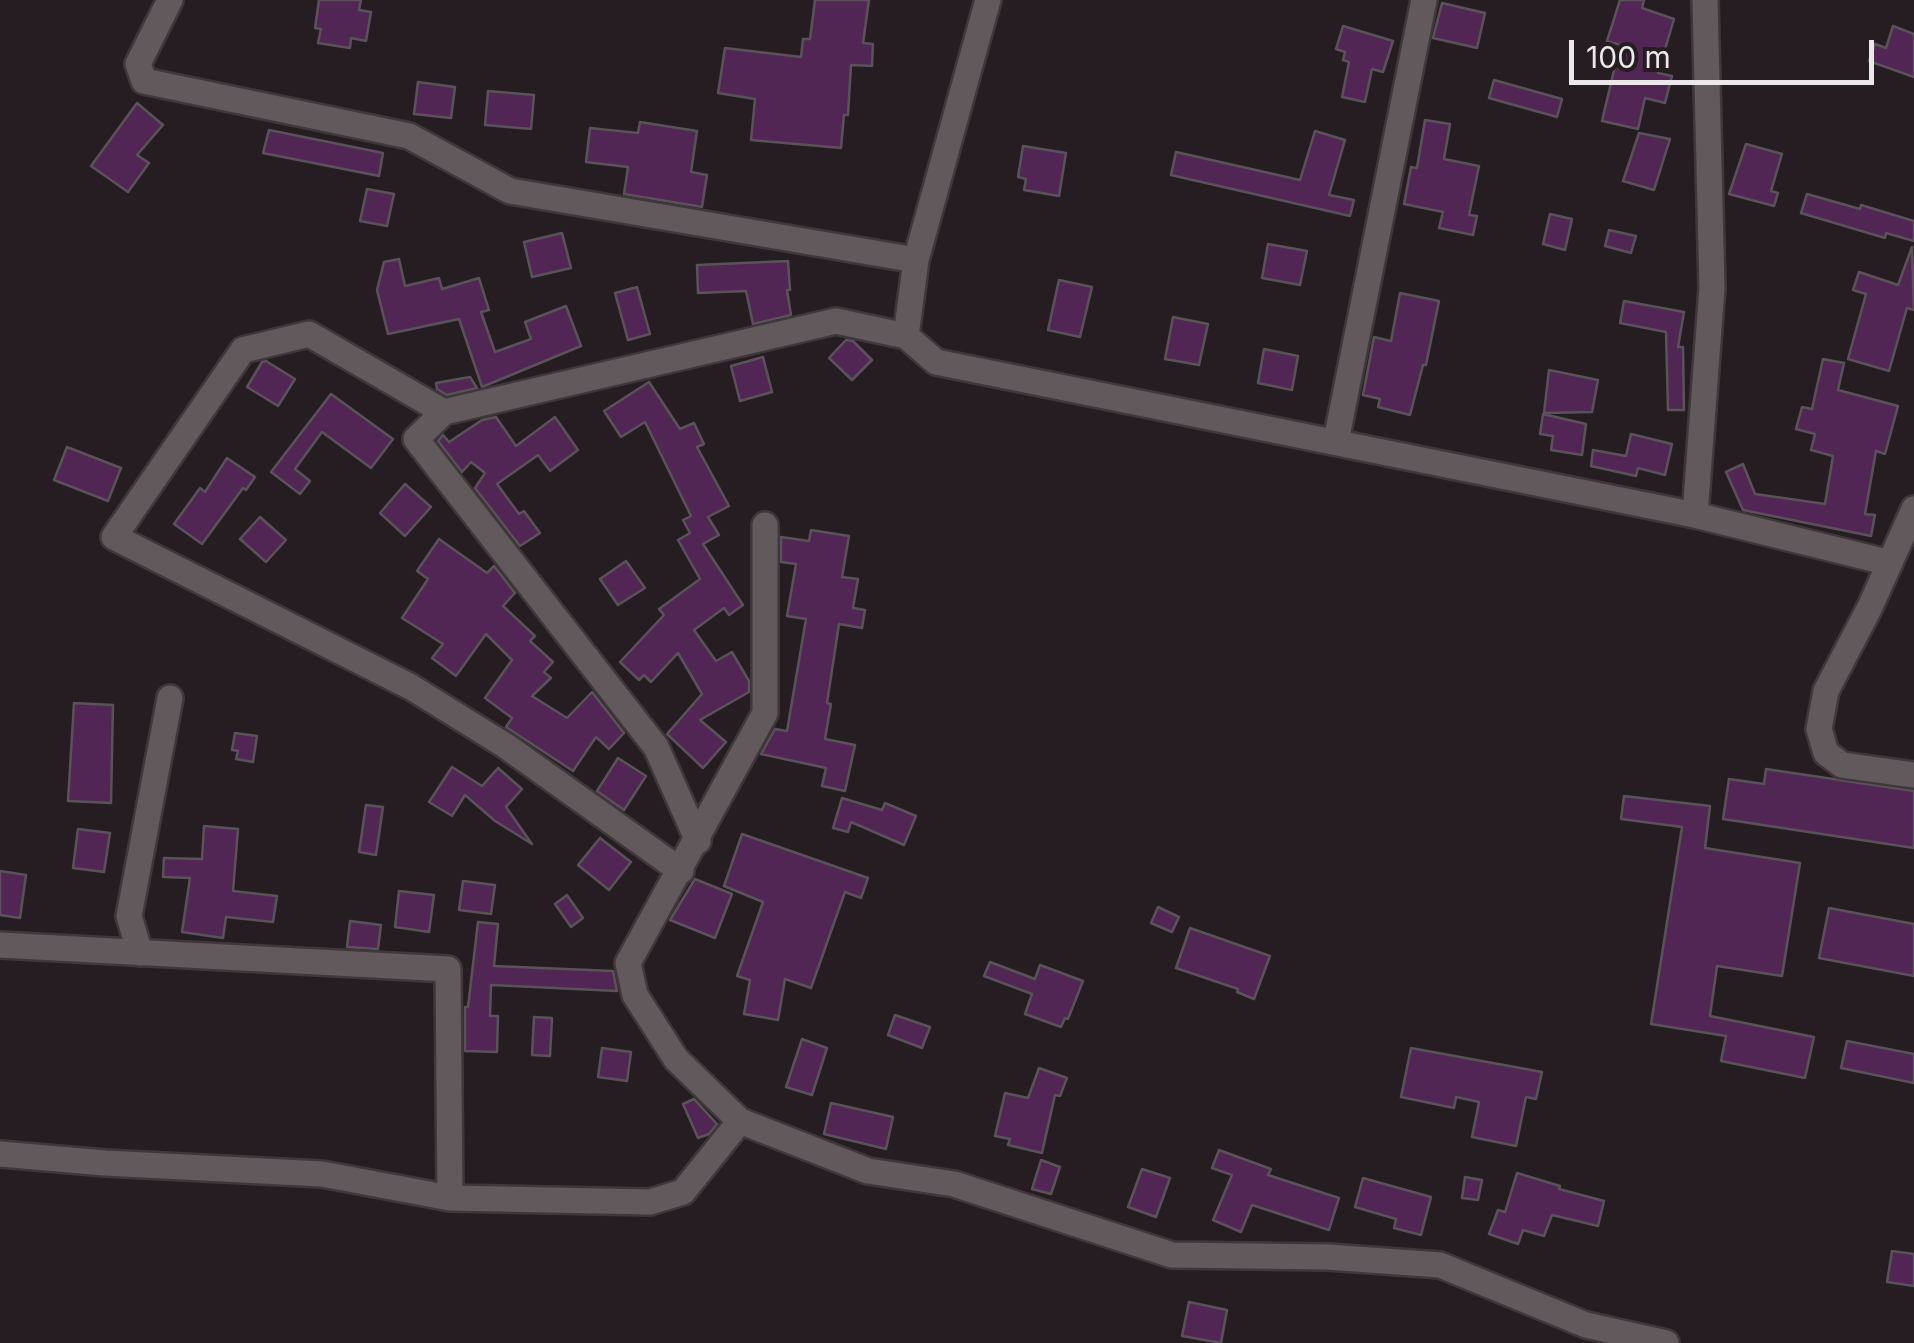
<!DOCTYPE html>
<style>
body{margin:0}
#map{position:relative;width:1914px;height:1343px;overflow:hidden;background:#251d21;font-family:Inter,sans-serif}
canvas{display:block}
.scale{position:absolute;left:1569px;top:40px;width:305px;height:45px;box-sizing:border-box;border:5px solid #ece7e9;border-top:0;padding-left:12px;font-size:30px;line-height:35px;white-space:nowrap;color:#ece7e9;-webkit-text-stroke:8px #251d21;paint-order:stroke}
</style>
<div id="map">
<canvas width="1914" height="1343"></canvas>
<div class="scale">100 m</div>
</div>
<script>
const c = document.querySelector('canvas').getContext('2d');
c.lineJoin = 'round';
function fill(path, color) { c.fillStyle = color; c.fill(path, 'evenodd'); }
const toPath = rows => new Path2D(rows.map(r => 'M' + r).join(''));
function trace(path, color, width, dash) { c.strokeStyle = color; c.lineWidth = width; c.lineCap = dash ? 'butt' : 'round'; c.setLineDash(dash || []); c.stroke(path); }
const building = toPath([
 [319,0,361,0,359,10,371,12,366,41,351,38,350,48,318,43,321,29,315,28,319,0],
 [815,0,869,0,863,43,873,44,872,66,851,65,848,115,844,115,841,148,751,140,755,99,718,93,725,48,801,57,803,39,810,39,815,0],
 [1620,0,1644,0,1642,8,1674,19,1658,73,1672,76,1665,103,1645,98,1638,129,1602,121,1620,45,1607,41,1620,0],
 [1442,3,1485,13,1477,48,1433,38,1442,3],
 [1343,26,1393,41,1383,72,1372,69,1365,102,1342,97,1349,62,1343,60,1345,52,1336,49,1343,26],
 [1893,26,1914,34,1914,77,1869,61,1875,44,1886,48,1893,26],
 [1494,80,1562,99,1557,117,1489,98,1494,80],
 [418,82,455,87,451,118,414,114,418,82],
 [488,91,534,95,531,129,485,125,488,91],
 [137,103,163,125,137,155,149,163,128,192,91,166,137,103],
 [1425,120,1450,124,1444,159,1479,166,1469,215,1477,216,1473,235,1439,228,1443,212,1404,204,1411,167,1417,168,1425,120],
 [640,122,697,131,691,172,707,175,702,207,624,194,628,167,586,162,590,128,638,133,640,122],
 [269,130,383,153,379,176,263,153,269,130],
 [1315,131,1345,140,1329,195,1354,200,1350,216,1171,175,1176,152,1300,180,1315,131],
 [1639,133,1670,139,1654,190,1623,181,1639,133],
 [1746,144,1782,154,1771,191,1778,193,1774,206,1729,194,1746,144],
 [1023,146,1066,153,1059,196,1024,190,1026,179,1018,177,1023,146],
 [367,189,394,194,387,226,360,221,367,189],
 [1807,194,1860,209,1861,205,1914,221,1914,241,1886,233,1885,238,1801,213,1807,194],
 [1550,214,1572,219,1565,250,1543,244,1550,214],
 [1609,230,1636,236,1631,253,1605,246,1609,230],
 [562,233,571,268,532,277,524,242,562,233],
 [1268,244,1307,251,1300,285,1262,278,1268,244],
 [1912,247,1914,310,1907,308,1889,371,1848,359,1866,294,1853,290,1859,272,1898,285,1912,247],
 [399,259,405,286,439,278,442,289,479,278,489,310,481,312,495,352,531,339,525,322,566,306,581,346,482,387,459,319,388,334,377,290,384,262,399,259],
 [788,261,790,290,787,290,791,315,753,324,746,291,698,293,697,265,788,261],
 [1059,280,1092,287,1080,337,1048,330,1059,280],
 [637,287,650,334,628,340,615,293,637,287],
 [1400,293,1439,301,1426,365,1423,365,1410,415,1378,407,1380,399,1363,395,1374,337,1391,341,1400,293],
 [1624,301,1684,312,1678,347,1683,347,1684,410,1668,410,1666,332,1620,323,1624,301],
 [1173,317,1208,324,1199,365,1165,359,1173,317],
 [846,340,853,341,872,360,852,380,829,358,846,340],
 [1264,349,1298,356,1292,390,1258,383,1264,349],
 [763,357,772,392,740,401,731,366,763,357],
 [1823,359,1844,363,1838,390,1898,406,1885,454,1876,451,1865,514,1875,515,1871,536,1743,510,1726,472,1743,464,1755,494,1825,504,1833,456,1811,450,1815,434,1796,429,1802,407,1812,409,1823,359],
 [266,361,295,379,278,406,247,387,262,362,266,361],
 [1549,370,1598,380,1592,412,1544,413,1549,370],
 [470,377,477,388,447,395,437,389,436,383,470,377],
 [649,382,680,429,694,423,704,444,697,447,729,506,708,517,719,535,703,544,743,605,729,615,724,608,694,630,716,661,732,652,749,681,749,692,700,720,726,742,703,768,667,734,702,694,678,653,651,682,644,675,639,680,620,662,664,615,659,609,700,579,678,540,690,533,683,520,691,516,645,422,621,437,604,411,649,382],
 [331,394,393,439,371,468,322,432,295,469,310,481,300,494,271,472,331,394],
 [1543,414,1586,424,1582,455,1551,450,1553,436,1540,434,1543,414],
 [496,417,516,446,555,417,578,450,550,471,538,455,497,484,519,514,524,511,540,533,520,546,475,488,485,473,471,462,462,472,438,441,443,435,449,442,482,420,496,417],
 [1631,434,1672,444,1665,475,1638,468,1636,476,1591,466,1593,450,1626,456,1631,434],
 [67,447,121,468,108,501,54,480,67,447],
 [227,458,255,477,246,490,243,488,202,544,174,524,200,488,205,492,227,458],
 [405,484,431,507,405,536,380,513,405,484],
 [260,517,286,540,266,562,240,539,260,517],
 [811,530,849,536,842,577,858,579,853,608,865,610,862,628,839,624,827,703,831,704,825,739,855,745,845,791,822,786,826,768,761,754,775,729,787,731,806,619,787,616,796,564,781,562,781,537,809,541,811,530],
 [439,539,487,573,494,566,515,593,503,606,535,636,530,641,553,662,544,672,551,678,532,696,567,718,592,692,624,733,609,749,596,737,573,771,506,727,512,718,485,698,512,660,486,634,456,676,432,658,443,644,402,618,428,579,417,571,439,539],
 [626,561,645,588,618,605,600,579,626,561],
 [74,703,113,705,111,803,68,801,74,703],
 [235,733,257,736,253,762,236,759,238,751,232,750,235,733],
 [618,758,646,776,624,810,597,791,618,758],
 [452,767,482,786,498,768,522,789,506,807,532,844,495,821,465,795,452,816,429,802,452,767],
 [1766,769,1914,791,1914,848,1723,819,1729,779,1764,784,1766,769],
 [1624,796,1710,806,1705,848,1800,863,1782,976,1717,966,1710,1016,1814,1037,1805,1078,1721,1061,1726,1036,1651,1024,1682,827,1621,819,1624,796],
 [842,798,882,810,885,803,916,816,904,845,851,822,848,832,833,828,842,798],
 [366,805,383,807,376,855,359,852,366,805],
 [204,826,238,829,233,891,277,896,273,922,226,917,223,938,182,932,190,878,163,877,164,858,202,859,204,826],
 [78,829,110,833,104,872,73,868,78,829],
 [742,834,868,878,861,898,845,892,811,988,785,979,778,1020,744,1014,750,980,737,976,763,902,724,886,742,834],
 [600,838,631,862,609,890,578,865,600,838],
 [0,871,26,875,20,918,0,915,0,871],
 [695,879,732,894,715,938,670,920,695,879],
 [463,881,495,885,491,914,459,910,463,881],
 [399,891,434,895,429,932,395,927,399,891],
 [567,895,583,918,571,927,555,904,567,895],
 [1158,907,1179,917,1172,932,1151,923,1158,907],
 [1829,908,1914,924,1914,976,1819,958,1829,908],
 [350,921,381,925,378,949,347,947,350,921],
 [478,922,498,924,494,966,613,971,617,991,491,985,490,1016,498,1016,497,1052,465,1051,465,1007,468,1007,478,922],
 [1190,928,1270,956,1254,999,1237,992,1238,989,1176,968,1190,928],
 [990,962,1035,979,1040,965,1083,981,1068,1019,1065,1018,1061,1027,1025,1014,1032,994,984,976,990,962],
 [895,1015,930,1027,922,1048,888,1035,895,1015],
 [534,1017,552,1018,550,1056,532,1055,534,1017],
 [802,1039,827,1048,812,1095,786,1087,802,1039],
 [1847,1041,1914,1054,1914,1083,1841,1068,1847,1041],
 [602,1048,631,1052,627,1081,598,1077,602,1048],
 [1411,1048,1542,1072,1536,1099,1526,1097,1516,1146,1472,1137,1479,1102,1456,1097,1454,1108,1401,1097,1411,1048],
 [1039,1068,1067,1078,1060,1096,1055,1095,1042,1153,1008,1145,1010,1139,995,1136,1005,1093,1028,1098,1039,1068],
 [694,1099,717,1124,709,1134,698,1138,683,1104,694,1099],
 [831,1103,893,1117,886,1149,824,1134,831,1103],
 [1219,1150,1271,1169,1268,1175,1339,1198,1329,1230,1252,1205,1241,1232,1213,1220,1232,1175,1212,1168,1219,1150],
 [1041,1160,1060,1167,1051,1194,1032,1189,1041,1160],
 [1142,1169,1170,1178,1156,1217,1128,1207,1142,1169],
 [1517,1173,1560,1186,1559,1189,1604,1201,1598,1226,1552,1215,1544,1236,1523,1230,1518,1244,1489,1234,1498,1210,1505,1212,1517,1173],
 [1465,1177,1482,1180,1478,1200,1462,1198,1465,1177],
 [1363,1178,1431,1197,1421,1235,1394,1228,1396,1219,1355,1207,1363,1178],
 [1892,1251,1914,1254,1914,1286,1887,1282,1892,1251],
 [1189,1302,1227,1310,1221,1343,1182,1336,1189,1302]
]);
fill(building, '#512654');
trace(building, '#595359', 2.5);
const minor = toPath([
 [170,0,138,64,144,81,409,136,510,191,916,260],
 [988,0,916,260,906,336,936,362,1695,515,1890,563],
 [444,412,309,334,243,350,114,537,411,687,506,746,681,871],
 [1336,441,1424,0],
 [1914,509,1870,607,1826,691,1819,729,1826,753,1842,765,1914,775],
 [1695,515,1712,288,1705,0],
 [765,525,765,713,628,963,635,995,676,1059,740,1121,868,1171,954,1184,1172,1255,1328,1257,1440,1265,1586,1325,1666,1343],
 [698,841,656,747,416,439,444,412,836,321,906,336],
 [0,945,448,969,450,1198],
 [140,953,129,916,170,698],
 [0,1154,105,1163,322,1174,450,1198,650,1202,683,1192,740,1121]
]);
trace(minor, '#3f383b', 30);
trace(minor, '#62595d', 25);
</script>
